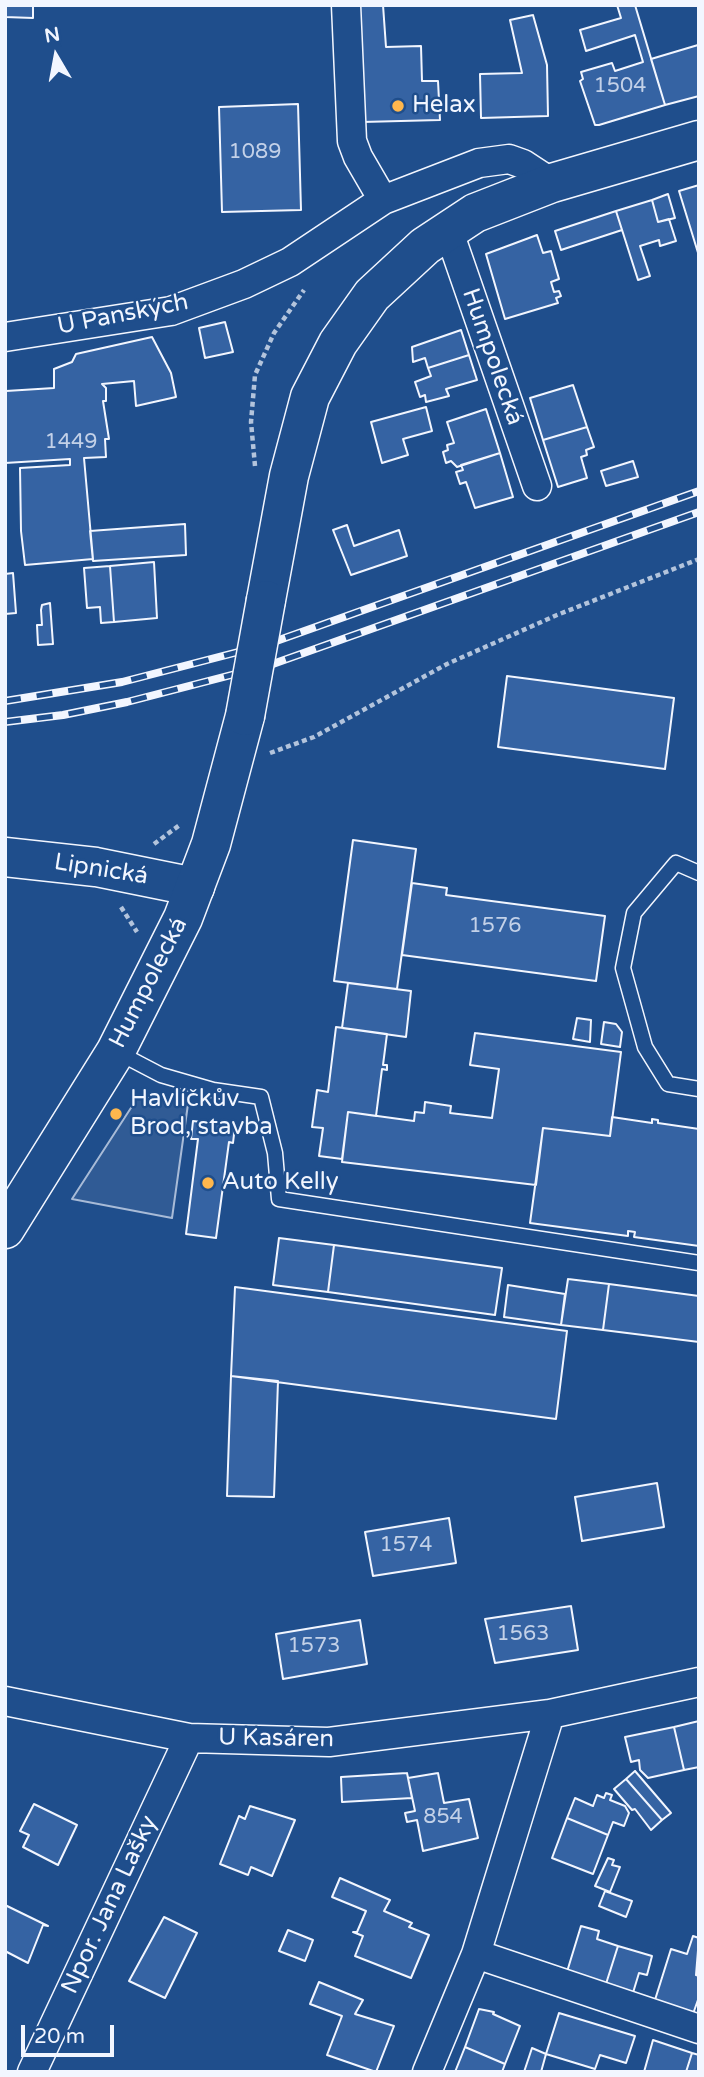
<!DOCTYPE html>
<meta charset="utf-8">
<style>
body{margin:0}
#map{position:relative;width:704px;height:2077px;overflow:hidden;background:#1f4e8c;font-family:"Varela Round",sans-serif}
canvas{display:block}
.frame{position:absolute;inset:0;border:7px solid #f2f6ff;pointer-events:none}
.north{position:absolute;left:21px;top:21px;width:70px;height:70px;-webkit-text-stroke:5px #1f4e8c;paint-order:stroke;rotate:350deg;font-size:19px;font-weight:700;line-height:28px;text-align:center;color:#f2f6ff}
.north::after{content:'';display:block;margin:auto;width:24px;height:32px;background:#f2f6ff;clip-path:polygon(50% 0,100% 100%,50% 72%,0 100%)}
.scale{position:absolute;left:21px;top:2025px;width:93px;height:32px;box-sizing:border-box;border:4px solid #f2f6ff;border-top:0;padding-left:9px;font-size:21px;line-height:24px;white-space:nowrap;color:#f2f6ff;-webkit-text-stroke:5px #1f4e8c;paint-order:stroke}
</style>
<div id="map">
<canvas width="704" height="2077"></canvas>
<div class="frame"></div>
<div class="north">N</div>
<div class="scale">20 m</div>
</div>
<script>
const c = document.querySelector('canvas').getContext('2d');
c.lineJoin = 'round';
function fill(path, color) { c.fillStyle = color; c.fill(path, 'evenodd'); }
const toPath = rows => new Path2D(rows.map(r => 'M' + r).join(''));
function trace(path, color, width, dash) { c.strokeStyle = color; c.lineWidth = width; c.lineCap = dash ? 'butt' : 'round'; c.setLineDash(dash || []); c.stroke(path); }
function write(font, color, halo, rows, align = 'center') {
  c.font = font + ' "Varela Round",sans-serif'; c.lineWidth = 5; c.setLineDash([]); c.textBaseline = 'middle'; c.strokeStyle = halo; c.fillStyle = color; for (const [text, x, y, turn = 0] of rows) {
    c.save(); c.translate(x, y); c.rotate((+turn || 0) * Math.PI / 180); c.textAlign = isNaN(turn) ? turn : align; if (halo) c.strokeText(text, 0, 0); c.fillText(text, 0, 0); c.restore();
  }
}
const parking = toPath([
 [138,1097,189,1097,172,1218,72,1199,138,1097]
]);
fill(parking, '#305b95');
trace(parking, '#a8bbd7', 2);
const building = toPath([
 [5,5,33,5,33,18,5,17,5,5],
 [359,5,383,5,386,47,421,46,422,81,438,81,440,120,362,122,359,5],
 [617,5,635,5,665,105,599,125,595,125,580,81,583,79,581,72,612,63,615,71,643,62,635,35,586,51,580,30,621,18,617,5],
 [533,15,547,65,548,116,481,118,480,74,522,73,510,20,533,15],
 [698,45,699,96,665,105,651,59,698,45],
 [298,104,301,210,222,212,219,107,298,104],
 [699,185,699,256,679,191,699,185],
 [668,194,675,218,658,222,652,200,668,194],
 [652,200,658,222,669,219,676,241,660,246,659,240,640,246,650,276,638,280,616,211,652,200],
 [616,211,622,230,561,250,555,231,616,211],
 [537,235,543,253,551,251,559,279,551,282,554,292,559,291,561,296,556,298,558,303,505,319,486,254,537,235],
 [225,322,233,352,205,358,199,328,225,322],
 [461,330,469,355,428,368,425,358,413,362,412,347,461,330],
 [152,337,171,373,176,397,136,406,134,381,102,384,106,388,106,401,103,401,109,439,105,439,106,457,84,458,93,559,25,565,21,531,20,468,70,465,70,459,5,463,5,384,6,391,54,388,54,369,72,362,76,354,152,337],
 [469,355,477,380,446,389,449,396,426,402,425,395,420,397,415,382,431,376,428,368,469,355],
 [573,385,587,427,543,440,530,398,573,385],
 [426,407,432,431,403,439,408,455,382,463,371,422,426,407],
 [486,409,500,453,457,467,451,461,446,463,443,452,448,450,447,445,454,443,447,422,486,409],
 [587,427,594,447,586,450,587,455,581,457,587,478,558,487,543,440,587,427],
 [500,453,513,497,475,508,466,482,460,484,456,472,463,470,461,465,500,453],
 [633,461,638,477,606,486,601,471,633,461],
 [185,524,186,555,93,561,90,531,185,524],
 [347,525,354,546,399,530,407,556,351,575,333,530,347,525],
 [154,562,157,618,114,622,110,566,154,562],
 [110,566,114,622,101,623,100,607,87,608,84,568,110,566],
 [13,573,16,613,5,614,5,574,13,573],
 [50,603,53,644,38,645,37,625,42,625,41,610,42,605,50,603],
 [507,676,674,698,665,769,498,747,507,676],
 [353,840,416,849,397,989,334,981,353,840],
 [412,883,447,888,446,895,605,916,596,981,402,955,412,883],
 [348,983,411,991,406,1037,342,1028,348,983],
 [577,1018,591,1020,590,1042,573,1039,577,1018],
 [604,1022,616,1024,622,1032,620,1047,601,1044,604,1022],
 [336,1027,387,1034,383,1065,387,1065,387,1070,382,1069,376,1116,348,1112,342,1159,319,1156,323,1128,312,1127,317,1090,328,1092,336,1027],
 [475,1033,621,1052,610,1136,543,1128,536,1185,342,1162,348,1112,414,1121,415,1112,424,1113,425,1102,451,1106,450,1113,492,1118,499,1069,470,1065,475,1033],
 [612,1117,652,1123,652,1119,658,1120,658,1123,699,1129,699,1246,634,1237,635,1232,628,1231,628,1236,530,1223,543,1128,610,1136,612,1117],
 [193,1121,235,1126,233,1143,229,1142,216,1238,186,1234,198,1139,191,1139,193,1121],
 [279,1238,334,1245,328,1292,273,1285,279,1238],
 [334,1245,502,1268,495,1315,328,1292,334,1245],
 [568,1279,609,1284,603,1330,561,1325,568,1279],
 [609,1284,699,1296,699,1342,603,1330,609,1284],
 [508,1285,565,1294,561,1325,504,1317,508,1285],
 [235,1287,567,1331,556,1419,231,1376,235,1287],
 [231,1376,278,1381,274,1497,227,1496,231,1376],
 [657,1483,664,1527,582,1541,575,1497,657,1483],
 [449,1518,456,1563,373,1576,365,1532,449,1518],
 [571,1606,578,1650,495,1663,485,1619,571,1606],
 [360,1620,367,1664,283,1679,276,1634,360,1620],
 [699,1721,699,1767,684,1770,674,1727,699,1721],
 [674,1727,684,1770,648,1778,640,1770,639,1760,631,1762,625,1737,674,1727],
 [635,1771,671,1813,662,1820,626,1779,635,1771],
 [407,1773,412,1798,342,1802,341,1777,407,1773],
 [438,1773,444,1803,469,1799,478,1838,423,1851,417,1820,407,1822,405,1813,415,1811,408,1778,438,1773],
 [626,1779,662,1820,651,1830,635,1809,632,1810,614,1789,626,1779],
 [606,1793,612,1795,610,1800,625,1806,629,1813,624,1826,613,1822,608,1835,567,1818,575,1798,593,1806,597,1795,604,1798,606,1793],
 [34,1804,77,1825,58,1865,23,1847,29,1835,20,1831,34,1804],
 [250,1806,295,1820,272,1876,251,1867,248,1875,220,1864,239,1816,245,1819,250,1806],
 [567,1818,608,1835,593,1874,552,1858,567,1818],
 [608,1858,614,1860,612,1865,620,1867,610,1892,595,1886,608,1858],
 [340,1878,390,1900,384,1911,412,1923,409,1927,429,1935,411,1978,355,1956,363,1936,353,1932,357,1932,366,1911,332,1897,340,1878],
 [605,1891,632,1901,626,1917,599,1906,605,1891],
 [5,1905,48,1926,43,1925,28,1963,5,1951,5,1905],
 [164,1917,197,1933,165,1998,129,1981,164,1917],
 [581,1926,599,1931,597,1939,618,1946,605,1987,566,1975,581,1926],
 [288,1930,313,1940,305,1961,279,1951,288,1930],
 [693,1936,699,1938,696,1975,699,1976,699,1997,693,2014,654,2003,671,1949,687,1954,693,1936],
 [618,1946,652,1956,647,1975,639,1973,632,1996,605,1987,618,1946],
 [319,1982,363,2000,355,2014,394,2026,376,2072,327,2055,342,2016,310,2004,319,1982],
 [479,2009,494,2012,493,2014,520,2026,505,2064,465,2047,479,2009],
 [559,2013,635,2036,626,2063,600,2055,595,2069,546,2054,559,2013],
 [653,2040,692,2053,686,2072,644,2072,653,2040],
 [465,2047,505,2064,502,2072,455,2072,465,2047],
 [532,2048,546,2054,541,2072,524,2072,532,2048],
 [692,2053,699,2055,699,2072,686,2072,692,2053]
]);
fill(building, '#3563a3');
trace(building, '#f2f6ff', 2);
const lane = toPath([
 [699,873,676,863,634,913,623,968,645,1047,668,1084,699,1089],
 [117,1052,161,1075,213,1090,261,1097,275,1153,279,1199,699,1263]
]);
const street = toPath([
 [346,5,352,141,358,157,383,200],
 [448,229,537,486],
 [5,337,171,311,244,284,290,262,383,200,479,163,509,159,523,164,552,183],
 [5,1701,189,1738,329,1742,550,1714,699,1682],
 [476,1954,699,2029],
 [32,2072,189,1738],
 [427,2072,476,1954,550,1714]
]);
const secondary = toPath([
 [5,857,96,867,195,887]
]);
const primary = toPath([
 [266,600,289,476,310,397,338,343,372,295,425,246,475,213,552,183,699,140],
 [5,1229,116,1051,183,918,211,844,245,716]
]);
trace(lane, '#f2f6ff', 17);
trace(street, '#f2f6ff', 31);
trace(secondary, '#f2f6ff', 41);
trace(primary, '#f2f6ff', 41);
trace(toPath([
 [255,466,251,422,255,375,274,333,304,290],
 [270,753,314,737,447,664,557,615,699,559],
 [154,844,181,824],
 [121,907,137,932]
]), '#b3c4dc', 4.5, [5, 3.5]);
trace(lane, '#1f4e8c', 14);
trace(street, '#1f4e8c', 28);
trace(secondary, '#1f4e8c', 38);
trace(primary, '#1f4e8c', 38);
const rail = toPath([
 [5,701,122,682,265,645,699,491],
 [5,722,63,715,127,702,270,665,699,512]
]);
trace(rail, '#f2f6ff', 8);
trace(rail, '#1f4e8c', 5, [16]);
const primaryBridge = toPath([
 [245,716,266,600]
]);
trace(primaryBridge, '#f2f6ff', 41, []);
trace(primaryBridge, '#1f4e8c', 38);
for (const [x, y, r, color] of [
 [398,106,7,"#ffb74d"],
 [116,1114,7,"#ffb74d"],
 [208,1183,7,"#ffb74d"]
]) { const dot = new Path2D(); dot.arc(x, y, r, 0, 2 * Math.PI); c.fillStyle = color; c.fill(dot); trace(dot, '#1f4e8c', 2.5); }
write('21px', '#c3d1e8', null, [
 ["1504",620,86],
 ["1089",255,152],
 ["1449",71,442],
 ["1576",495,926],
 ["1574",406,1545],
 ["1563",523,1634],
 ["1573",314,1646],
 ["854",443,1817]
]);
write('24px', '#f2f6ff', '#1f4e8c', [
 ["Helax",412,106],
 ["Havlíčkův",130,1100],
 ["Brod, stavba",130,1128],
 ["Auto Kelly",222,1183]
], 'left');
write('24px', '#f2f6ff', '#1f4e8c', [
 ["U Panských",123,315,-11],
 ["Humpolecká",492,357,71],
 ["Lipnická",101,870,9],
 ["Humpolecká",149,983,-63],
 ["U Kasáren",276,1739,1],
 ["Npor. Jana Lašky",110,1905,-65]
]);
</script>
